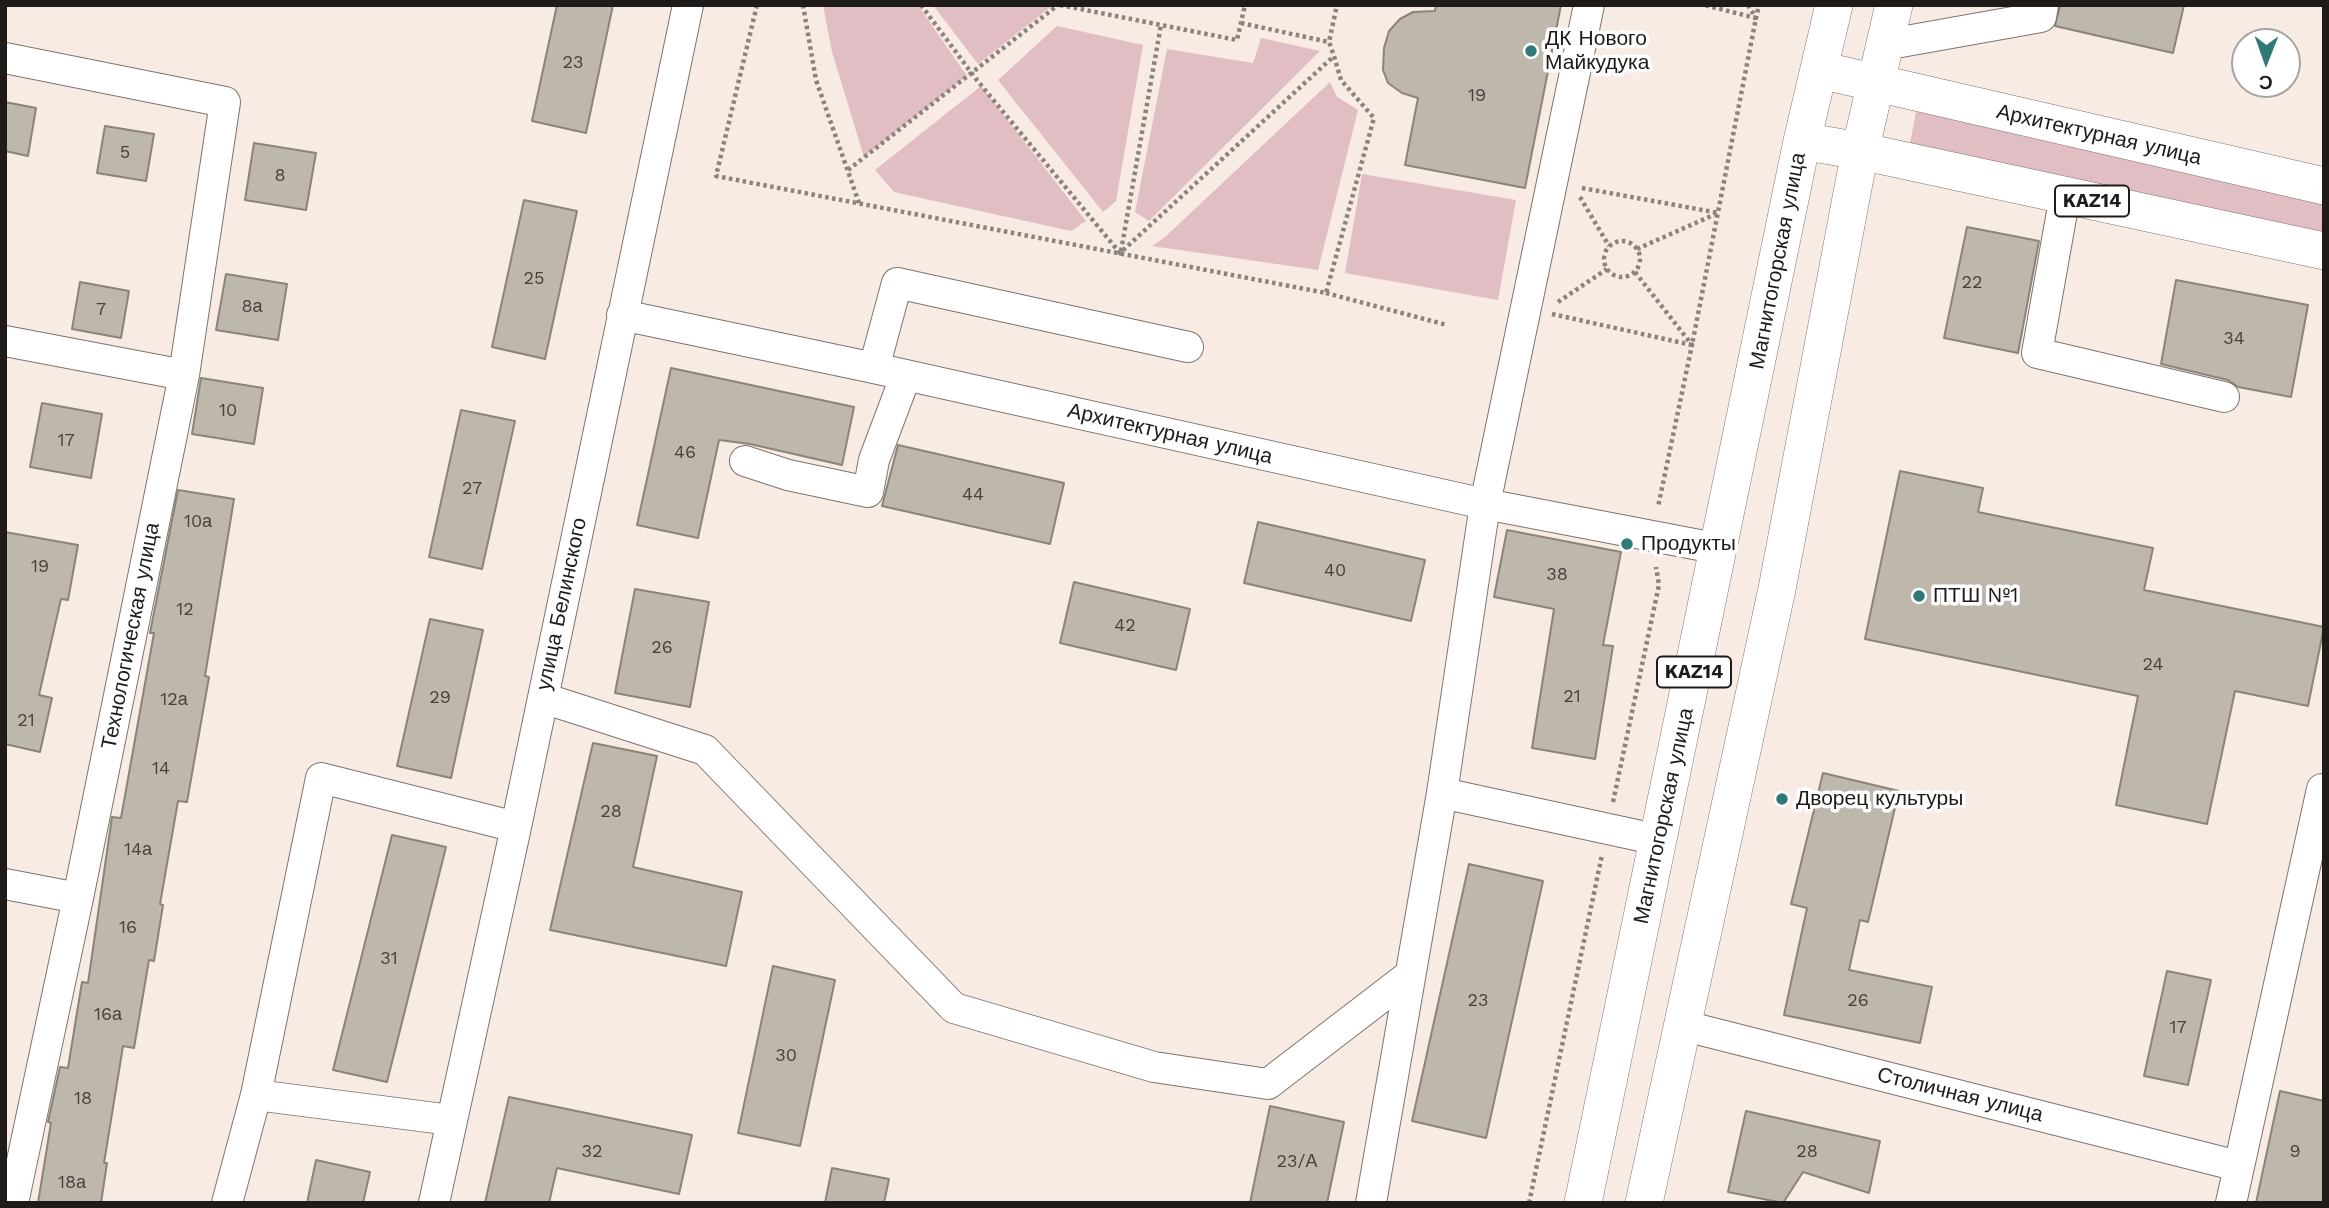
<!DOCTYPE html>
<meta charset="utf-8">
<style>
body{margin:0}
#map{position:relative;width:2329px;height:1208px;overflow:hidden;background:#f8ebe3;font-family:"Work Sans",sans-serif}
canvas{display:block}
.frame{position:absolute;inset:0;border:7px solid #1f1b18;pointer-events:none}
.north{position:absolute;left:2231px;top:28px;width:70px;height:70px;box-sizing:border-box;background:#fff;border:2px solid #a5a4a3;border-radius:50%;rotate:181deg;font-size:19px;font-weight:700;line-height:28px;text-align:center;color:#1f1b18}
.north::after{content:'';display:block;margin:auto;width:24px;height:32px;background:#2f7977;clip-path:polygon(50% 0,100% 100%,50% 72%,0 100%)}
</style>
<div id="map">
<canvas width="2329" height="1208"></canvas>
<div class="frame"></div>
<div class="north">С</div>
</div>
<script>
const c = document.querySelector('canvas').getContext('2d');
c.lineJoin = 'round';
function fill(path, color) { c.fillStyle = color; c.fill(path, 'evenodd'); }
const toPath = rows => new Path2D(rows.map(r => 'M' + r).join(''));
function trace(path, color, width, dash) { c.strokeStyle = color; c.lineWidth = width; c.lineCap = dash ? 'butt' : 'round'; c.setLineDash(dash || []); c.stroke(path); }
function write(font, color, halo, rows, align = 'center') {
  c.font = font + ' "Work Sans",sans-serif'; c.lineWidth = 7; c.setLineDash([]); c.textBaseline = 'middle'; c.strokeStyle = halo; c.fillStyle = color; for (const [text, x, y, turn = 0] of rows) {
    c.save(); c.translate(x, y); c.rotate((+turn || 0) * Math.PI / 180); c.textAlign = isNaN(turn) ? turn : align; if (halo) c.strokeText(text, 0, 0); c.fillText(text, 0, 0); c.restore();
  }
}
fill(toPath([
 [823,5,918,5,967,76,864,157,832,52],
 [933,5,1053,5,978,64],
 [1057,26,1143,45,1116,201,1103,212,998,80],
 [1261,38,1320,51,1149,221,1135,212,1167,49,1253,63],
 [1330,82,1337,97,1358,110,1318,270,1152,246,1165,237],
 [981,86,1086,221,1071,231,894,192,875,170],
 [1917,107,2324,196,2324,238,1909,148],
 [1362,174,1516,200,1498,300,1345,273]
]), '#e1bdc4');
const building = toPath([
 [557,5,613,5,586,133,532,121,557,5],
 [1436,5,1561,5,1525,188,1405,165,1418,98,1402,93,1388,83,1383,70,1384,48,1389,31,1400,19,1413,12,1435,11,1436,5],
 [2060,5,2184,5,2173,53,2055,26,2060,5],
 [5,102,36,108,28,156,5,151,5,102],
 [105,126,154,134,146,181,97,173,105,126],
 [254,143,316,153,306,210,245,200,254,143],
 [524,200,577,211,545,359,492,347,524,200],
 [1967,227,2039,241,2018,353,1944,338,1967,227],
 [226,274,287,284,278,340,216,330,226,274],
 [2176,280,2308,305,2291,397,2238,387,2228,380,2161,364,2176,280],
 [80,282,129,291,121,338,72,329,80,282],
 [671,368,854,407,842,465,750,444,719,440,698,538,637,525,671,368],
 [201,378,263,388,254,444,192,434,201,378],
 [42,403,102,414,91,478,30,467,42,403],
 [461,410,515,421,482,569,429,557,461,410],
 [898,445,1064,483,1050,544,882,506,898,445],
 [1900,471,1983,488,1978,512,2153,548,2144,590,2324,627,2308,706,2235,691,2207,824,2116,805,2138,696,1865,639,1900,471],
 [178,490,234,499,205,676,209,677,187,802,178,801,160,904,163,905,154,961,149,960,134,1048,123,1046,104,1163,107,1163,101,1203,38,1203,51,1123,48,1122,60,1067,68,1068,82,982,88,983,112,817,121,818,154,633,150,633,178,490],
 [1258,522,1425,560,1411,621,1244,583,1258,522],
 [1507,530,1621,552,1603,645,1613,646,1595,759,1532,748,1554,609,1494,597,1507,530],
 [5,532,78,545,68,600,61,599,39,695,52,698,40,752,5,744,5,532],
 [1074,582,1190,609,1176,670,1060,643,1074,582],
 [635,589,709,602,690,707,615,693,635,589],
 [430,619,483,630,451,778,397,766,430,619],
 [593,743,657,756,633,867,742,892,726,966,550,930,593,743],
 [1823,773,1899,791,1868,922,1860,920,1849,970,1932,987,1920,1043,1784,1015,1807,908,1791,904,1823,773],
 [392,835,446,847,387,1082,333,1070,392,835],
 [1469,864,1543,881,1486,1138,1412,1121,1469,864],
 [773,966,835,980,800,1146,738,1133,773,966],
 [2167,971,2211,980,2188,1085,2144,1076,2167,971],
 [2280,1091,2324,1101,2324,1203,2256,1203,2280,1091],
 [509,1097,692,1135,679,1194,557,1168,549,1203,485,1203,509,1097],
 [1270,1106,1344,1122,1327,1203,1250,1203,1270,1106],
 [1746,1111,1880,1141,1869,1193,1803,1172,1783,1203,1728,1192,1746,1111],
 [316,1160,370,1172,363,1203,307,1203,316,1160],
 [832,1168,889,1179,884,1203,825,1203,832,1168]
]);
fill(building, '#beb8ac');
trace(building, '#8a8479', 2);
const minor = toPath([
 [1884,45,2041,17,2043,5],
 [5,58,225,102,184,375,78,898,13,1203],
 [2065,195,2037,353,2224,397],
 [622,315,874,368,1485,504,1720,549],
 [5,341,184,375],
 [874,368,897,283,1188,347],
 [745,461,788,475,868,492,874,460,906,375],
 [543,698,705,750,954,1008,1154,1067,1268,1084,1410,975],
 [1442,793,1485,504,1589,5],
 [5,884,78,898],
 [1681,1025,2238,1166],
 [451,1120,256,1095,321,778,516,827],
 [227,1203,256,1095],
 [434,1203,516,827,688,5],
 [1371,1203,1442,793,1659,840],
 [2231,1203,2322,789,2324,790]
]);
const major = toPath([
 [1820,70,2324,186],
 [1802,141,1860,151,2324,251],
 [1583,1203,1802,141,1834,5],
 [1644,1203,1777,589,1860,151,1894,5]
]);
trace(minor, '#7f746c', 32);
trace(major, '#7f746c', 38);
trace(toPath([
 [757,5,716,176,1326,293,1374,118,1341,80,1334,56,1329,42,1337,5],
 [803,5,816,80,859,203],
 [921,5,976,79,1120,253,1334,56],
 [1060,5,1237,40,1245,5],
 [1748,5,1756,18,1759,5],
 [1241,23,1329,42],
 [848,170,1058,5],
 [1582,188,1719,213],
 [1580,197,1609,246],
 '1604 259a18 18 0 1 1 36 0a18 18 0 1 1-36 0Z',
 [1637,249,1718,213],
 [1121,251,1161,25],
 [1635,272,1692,345,1658,507],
 [1326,293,1447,325],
 [1558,302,1607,269],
 [1552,314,1692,345,1756,18,1704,5],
 [1613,802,1659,585,1656,567],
 [1529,1203,1602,855]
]), '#8c837e', 4.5, [3.5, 3.5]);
trace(minor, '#fff', 30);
trace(major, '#fff', 37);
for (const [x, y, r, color] of [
 [1531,51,7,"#2f7977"],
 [1627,544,7,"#2f7977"],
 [1919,596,7,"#2f7977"],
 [1782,799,7,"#2f7977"]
]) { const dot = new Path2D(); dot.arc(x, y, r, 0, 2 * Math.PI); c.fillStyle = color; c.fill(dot); trace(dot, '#fff', 2.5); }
write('18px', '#47423d', null, [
 ["23",573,63],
 ["19",1477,96],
 ["5",125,153],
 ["8",280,176],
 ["25",534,279],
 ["22",1972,283],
 ["8а",252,307],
 ["7",101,310],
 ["34",2234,339],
 ["10",228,411],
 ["17",66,441],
 ["46",685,453],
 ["27",472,489],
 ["44",973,495],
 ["10а",198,522],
 ["19",40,567],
 ["40",1335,571],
 ["38",1557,575],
 ["12",185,610],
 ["42",1125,626],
 ["26",662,648],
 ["24",2153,665],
 ["21",1572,697],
 ["29",440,698],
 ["12а",174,700],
 ["21",26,721],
 ["14",161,769],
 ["28",611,812],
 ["14а",138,850],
 ["16",128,928],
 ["31",389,959],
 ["23",1478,1001],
 ["26",1858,1001],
 ["16а",108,1015],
 ["17",2178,1028],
 ["30",786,1056],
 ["18",83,1099],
 ["32",592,1152],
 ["28",1807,1152],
 ["9",2295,1152],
 ["23/А",1297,1162],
 ["18а",72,1183]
]);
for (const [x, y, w] of [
 [2092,201,74],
 [1694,672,74]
]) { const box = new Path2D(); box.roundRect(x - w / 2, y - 15.5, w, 31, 5); c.fillStyle = '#fff'; c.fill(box); trace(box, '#1f1b18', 2); }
write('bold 19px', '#1f1b18', null, [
 ["KAZ14",2092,201],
 ["KAZ14",1694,672]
]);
write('21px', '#1f1b18', '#fff', [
 ["ДК Нового",1545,39],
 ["Майкудука",1545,63],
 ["Продукты",1641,544],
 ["ПТШ №1",1933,596],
 ["Дворец культуры",1796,799]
], 'left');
write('21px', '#1f1b18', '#fff', [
 ["Архитектурная улица",2099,135,13],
 ["Магнитогорская улица",1778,261,-79],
 ["Архитектурная улица",1170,434,13],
 ["улица Белинского",562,604,-78],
 ["Технологическая улица",131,636,-79],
 ["Магнитогорская улица",1664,816,-78],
 ["Столичная улица",1960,1095,14]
]);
</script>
